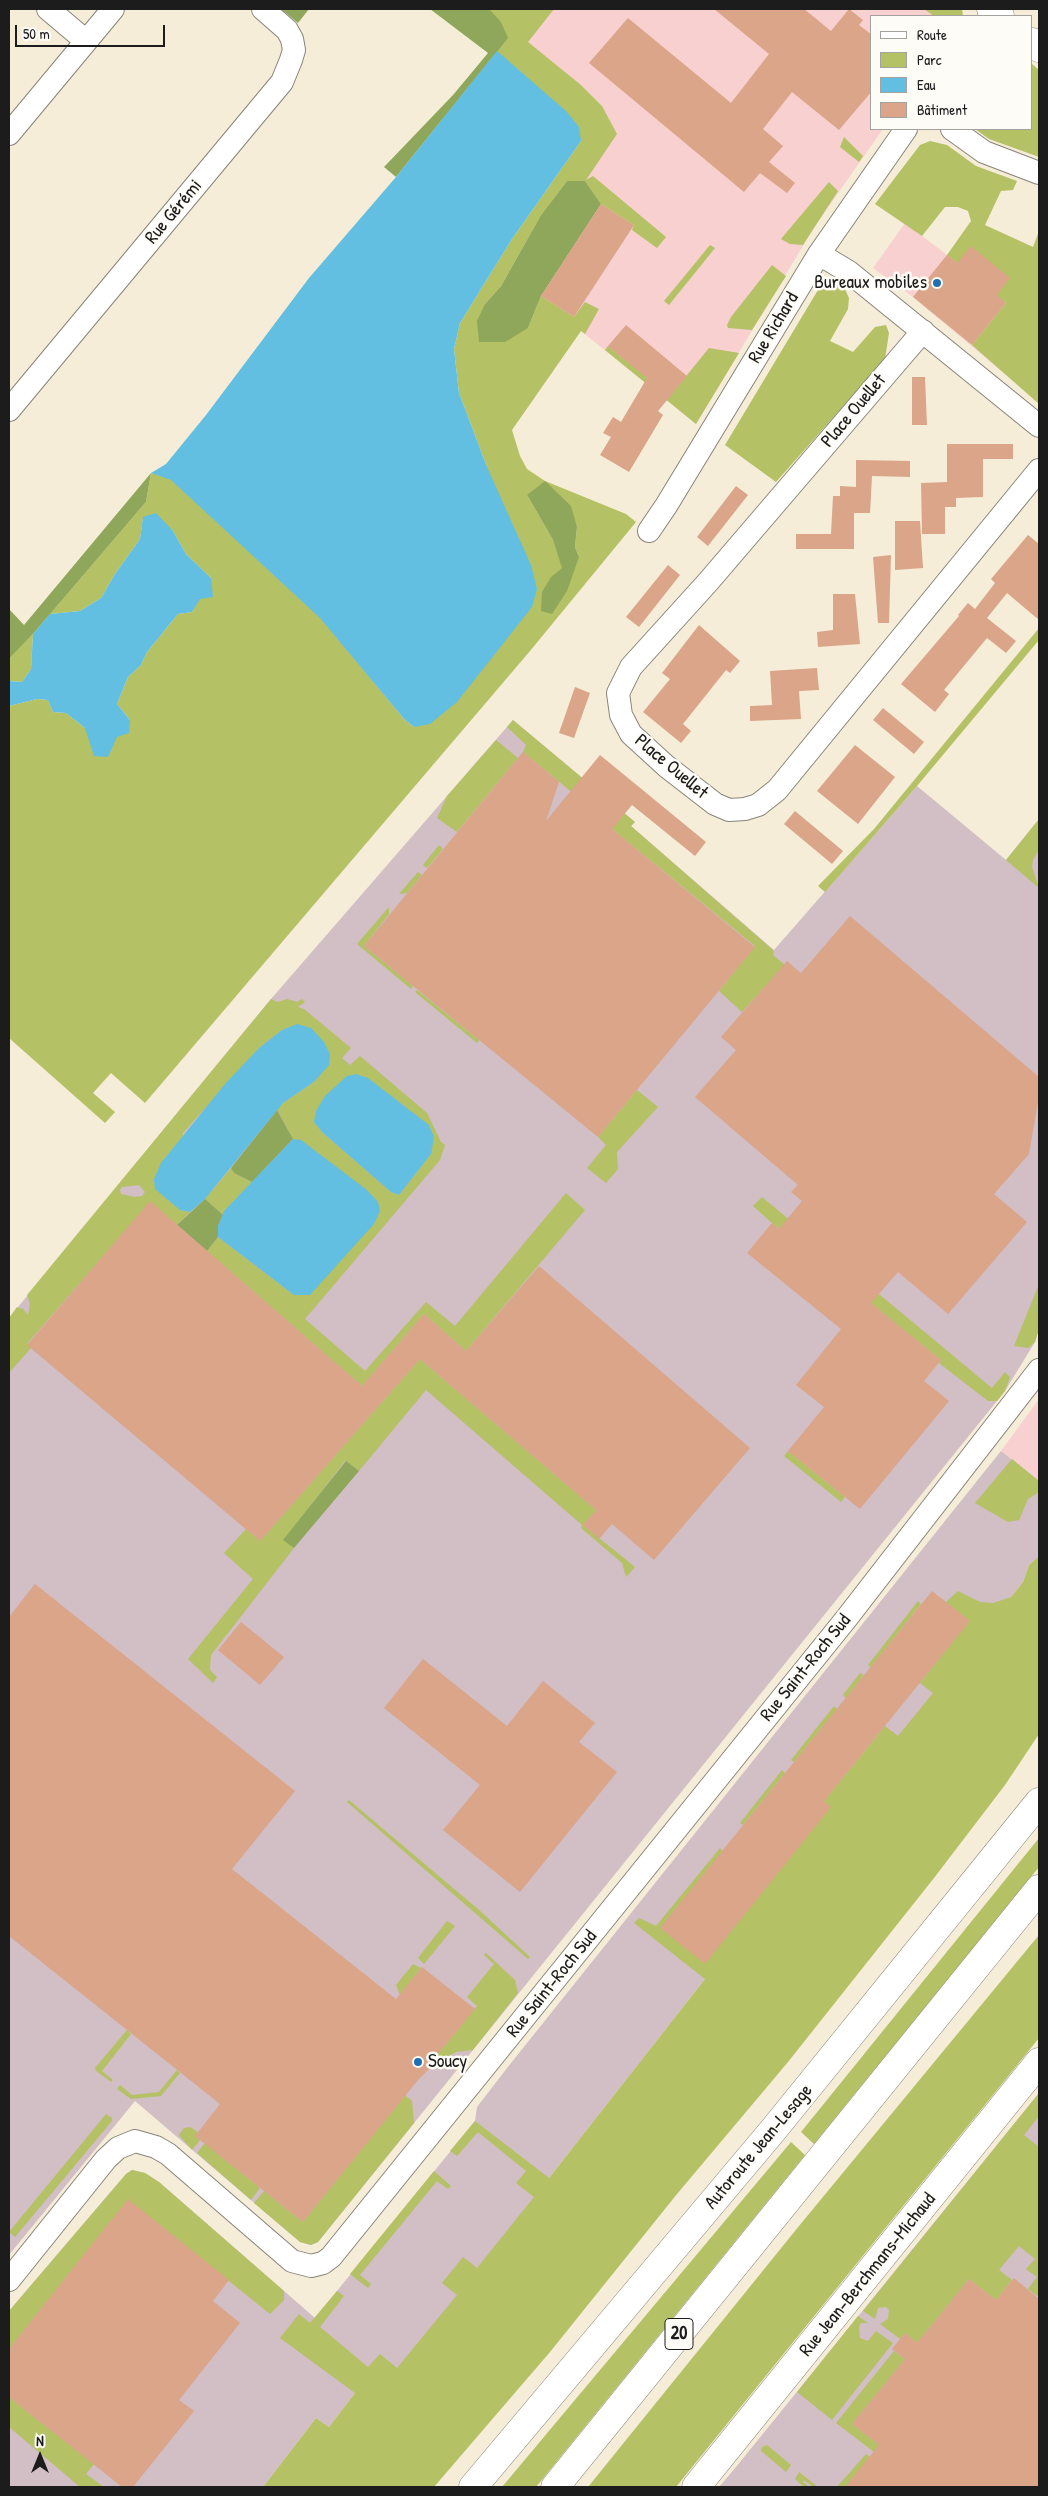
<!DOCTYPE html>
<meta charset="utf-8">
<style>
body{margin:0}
#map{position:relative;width:1048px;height:2496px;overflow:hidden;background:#f5edd8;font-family:"Patrick Hand",sans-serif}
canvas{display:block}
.frame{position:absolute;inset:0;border:10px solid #1c1c1c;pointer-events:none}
.legend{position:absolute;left:870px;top:15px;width:162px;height:115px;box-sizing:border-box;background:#fdfcf7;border:1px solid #a3a29f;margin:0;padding:6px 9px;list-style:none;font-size:15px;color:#1c1c1c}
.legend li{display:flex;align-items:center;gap:10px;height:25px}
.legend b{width:25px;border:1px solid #a3a29f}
.north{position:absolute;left:15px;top:2431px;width:50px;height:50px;-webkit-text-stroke:4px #fdfcf7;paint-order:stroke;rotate:0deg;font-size:14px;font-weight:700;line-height:20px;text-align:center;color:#1c1c1c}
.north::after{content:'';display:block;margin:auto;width:18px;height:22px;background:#1c1c1c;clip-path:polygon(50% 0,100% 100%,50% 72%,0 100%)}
.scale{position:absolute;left:15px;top:25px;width:150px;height:22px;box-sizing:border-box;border:2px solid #1c1c1c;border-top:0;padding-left:6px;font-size:15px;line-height:18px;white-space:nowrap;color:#1c1c1c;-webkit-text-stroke:4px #fdfcf7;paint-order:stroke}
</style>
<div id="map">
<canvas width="1048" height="2496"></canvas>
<div class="frame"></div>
<ul class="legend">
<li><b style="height:6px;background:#fff"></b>Route</li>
<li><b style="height:14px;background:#b4c164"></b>Parc</li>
<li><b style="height:14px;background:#63bfe1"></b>Eau</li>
<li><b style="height:14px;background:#daa589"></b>Bâtiment</li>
</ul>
<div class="north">N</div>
<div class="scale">50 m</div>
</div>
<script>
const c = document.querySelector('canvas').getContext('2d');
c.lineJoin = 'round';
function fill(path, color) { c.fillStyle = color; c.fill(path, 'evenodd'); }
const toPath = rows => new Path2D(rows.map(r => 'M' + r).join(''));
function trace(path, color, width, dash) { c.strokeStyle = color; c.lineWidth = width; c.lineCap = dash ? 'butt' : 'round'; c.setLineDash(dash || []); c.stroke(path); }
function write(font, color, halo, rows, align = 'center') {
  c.font = font + ' "Patrick Hand",sans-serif'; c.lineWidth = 5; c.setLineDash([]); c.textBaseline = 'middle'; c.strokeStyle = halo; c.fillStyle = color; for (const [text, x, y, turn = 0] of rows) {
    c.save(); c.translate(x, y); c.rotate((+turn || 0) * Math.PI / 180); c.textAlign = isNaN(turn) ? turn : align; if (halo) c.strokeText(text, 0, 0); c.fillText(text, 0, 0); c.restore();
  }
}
fill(toPath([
 [532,9,962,10,963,16,872,16,872,129,883,129,813,229,696,424,581,331,538,302,585,181,602,106,581,85,513,31],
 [905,223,947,255,953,248,1039,321,1012,380,913,297,873,268],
 [1039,1399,1039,1481,1001,1451]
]), '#f7d0cf');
fill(toPath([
 [513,720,635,822,631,826,774,950,917,786,1006,860,1039,819,1039,1329,1035,1342,1005,1391,318,2242,311,2245,300,2242,135,2101,9,2255,9,1318,271,999],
 [1001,1451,1039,1481,1039,1556,1029,1565,1023,1582,705,1979,549,2178,389,2390,355,2393,329,2427,316,2418,263,2487,9,2487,9,2311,126,2174,132,2170,145,2173,159,2182,315,2318,475,2121,477,2107,511,2063],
 [1039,2093,1039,2487,719,2487,736,2467]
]), '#d2bec5');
fill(toPath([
 [448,9,554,9,528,42,581,85,602,106,617,134,586,180,593,176,666,237,657,248,632,230,634,225,601,204,585,181,567,181,541,215,501,286,485,304,528,328,541,296,574,317,585,302,599,309,585,334,581,331,512,430,520,456,527,469,545,481,626,514,636,522,530,651,145,1103,111,1073,93,1093,115,1112,105,1123,9,1038,9,706,37,699,48,700,53,712,66,713,85,728,117,737,130,720,117,704,128,677,141,665,147,652,178,614,192,612,211,578,186,554,173,531,143,518,140,539,115,574,101,598,80,611,50,614,146,502,151,473,171,479,321,618,404,719,414,727,487,467,459,393,454,349,460,323,512,239,581,141],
 [527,495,577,527,575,547,579,557,551,577,563,568,553,540],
 [924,9,962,9,963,16,934,16],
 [1032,64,1039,70,1039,157,989,139,975,129,1032,129],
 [844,137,863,156,859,162,840,147],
 [930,141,947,145,976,166,1017,181,1013,190,1001,191,985,225,1033,247,1039,231,1039,404,972,345,1006,303,947,255,971,221,968,211,958,207,945,207,922,236,875,204,920,145],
 [829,182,838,191,803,245,790,244,781,239],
 [710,245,715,248,669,305,664,301],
 [772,265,786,276,752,330,728,328,727,325,731,317],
 [833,279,844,287,849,298,848,309,830,341,853,352,875,327,886,325,889,333,885,359,776,482,725,445,821,285],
 [608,346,670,396,709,348,739,353,696,424,605,350],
 [1039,628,1039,640,917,786,825,892,818,886,874,829],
 [33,634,31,669,22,682,9,681,9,659],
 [513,720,635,822,631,826,774,951,773,955,785,965,742,1012,719,991,755,946,612,829,574,794,523,752,526,745,507,727],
 [496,740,518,758,457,832,437,818,447,796],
 [1039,819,1039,849,1033,860,1032,867,1039,888,1006,860],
 [439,845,443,849,427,868,423,865],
 [418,872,422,875,407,893,399,894],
 [389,907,389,914,364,946,413,986,411,989,357,944],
 [417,990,479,1040,477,1043,415,992],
 [271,999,278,1002,287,999,297,1002,302,999,305,1002,298,1007,304,1009,351,1048,342,1058,350,1065,360,1056,427,1113,441,1142,445,1145,440,1160,305,1319,365,1371,426,1302,455,1326,566,1193,585,1210,466,1351,424,1314,362,1386,207,1251,218,1237,294,1295,301,1141,293,1139,277,1109,283,1103,314,1082,282,1030,259,1048,183,1133,180,1210,190,1212,177,1225,150,1202,27,1344,31,1348,9,1373,9,1318,17,1307,23,1309,28,1315,30,1304,27,1295],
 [393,1099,405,1106,431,1154,399,1195,391,1192,322,1132,314,1122],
 [139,1185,145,1192,142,1196,135,1197,121,1194,120,1190,122,1187],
 [637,1090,658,1107,617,1152,618,1169,606,1183,587,1168,606,1145,598,1137],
 [231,1168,234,1173,252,1182,223,1215,205,1199],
 [762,1197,992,1388,1005,1372,1010,1377,1005,1391,997,1401,988,1401,939,1363,941,1360,772,1223,753,1206],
 [1039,1284,1039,1329,1035,1342,1028,1348,1014,1346],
 [420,1359,596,1510,583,1525,635,1567,626,1577,622,1563,581,1528,582,1525,426,1390,359,1471,345,1461,284,1540,294,1548,211,1655,210,1670,217,1677,213,1683,188,1659,253,1579,224,1553,246,1529,260,1541],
 [788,1451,845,1497,841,1502,784,1456],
 [1012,1459,1039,1481,1039,1492,1028,1499,1019,1520,1008,1522,975,1503],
 [1039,1556,1039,1734,1005,1785,934,1878,788,2062,677,2194,550,2352,434,2487,263,2487,316,2418,329,2427,355,2393,280,2338,299,2314,310,2323,337,2291,344,2296,320,2327,368,2367,380,2354,397,2368,457,2295,442,2283,463,2257,477,2268,534,2197,516,2183,526,2171,478,2132,457,2156,450,2151,475,2121,549,2178,705,1979,634,1923,639,1918,656,1926,720,1848,723,1851,824,1801,885,1726,898,1736,933,1693,920,1683,969,1621,946,1602,958,1591,980,1602,993,1603,1011,1597,1023,1582,1029,1565],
 [918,1601,921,1604,871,1667,868,1665],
 [860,1673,864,1675,846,1698,843,1695],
 [834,1706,837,1709,794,1762,791,1760],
 [782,1770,785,1773,743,1825,740,1823],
 [349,1800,479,1910,530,1957,528,1959,347,1802],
 [1039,1838,1039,1867,814,2144,801,2132],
 [447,1921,455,1926,424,1964,418,1958],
 [1039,1935,1039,2038,676,2487,588,2487,799,2226],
 [486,1953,515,1980,518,1993,473,2050,456,2052,437,2063,433,2060,477,2006,467,1997,494,1964,484,1955],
 [413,1964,421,1968,400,1995,396,1985],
 [127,2030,131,2034,102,2071,113,2080,111,2082,96,2071,95,2068],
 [177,2070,180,2073,161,2096,131,2099,117,2089,120,2085,132,2095,159,2092],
 [1039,2093,1039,2116,1024,2135,1039,2147,1039,2293,1037,2296,1028,2289,1037,2277,1026,2269,1035,2259,1019,2246,999,2270,1012,2280,996,2300,969,2279,917,2343,905,2333,900,2339,880,2324,888,2319,889,2310,886,2307,878,2308,875,2319,863,2311],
 [405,2095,412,2101,414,2123,318,2242,311,2245,300,2242,254,2203,264,2191,303,2222],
 [106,2114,112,2118,112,2121,15,2237,9,2232],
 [190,2127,198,2132,195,2136,200,2140,192,2150,179,2135,184,2128],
 [791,2142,805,2155,536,2487,502,2487],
 [205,2143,260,2188,251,2200,197,2153],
 [132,2170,145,2173,159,2182,284,2291,284,2300,270,2314,128,2200,9,2349,9,2311,126,2174],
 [434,2171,451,2186,448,2189,437,2181,360,2275,371,2284,368,2288,350,2274],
 [858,2316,868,2323,861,2323,859,2327,860,2338,868,2341,876,2331,893,2343,832,2420,797,2392],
 [894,2351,905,2359,852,2424,879,2445,874,2452,836,2423],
 [9,2397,94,2464,86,2474,104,2487,80,2487,9,2427],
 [767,2445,791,2465,786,2472,761,2451,762,2447],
 [866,2454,870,2457,845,2487,837,2487],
 [799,2472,818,2487,813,2487,804,2480,803,2482,809,2487,804,2487,795,2479]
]), '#b4c164');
fill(toPath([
 [281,9,309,9,298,23],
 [430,9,489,9,501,22,508,38,396,177,384,167,453,95,488,53],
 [567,181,585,181,601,204,541,296,528,328,505,342,479,342,477,321,485,304,501,286,541,215],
 [151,473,146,502,33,634,9,659,9,609,24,625],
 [545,481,571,506,577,527,575,547,579,557,567,591,552,614,541,611,542,592,551,577,562,568,553,540,527,495],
 [277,1110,293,1139,252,1182,234,1173,231,1168],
 [205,1199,223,1215,218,1226,218,1237,207,1251,177,1225],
 [346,1461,359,1471,294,1548,283,1540]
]), '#8fa75a');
fill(toPath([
 [497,51,566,111,579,127,581,141,512,239,460,323,454,349,459,393,487,467,531,565,537,589,532,607,457,702,430,724,414,727,404,719,320,618,171,480,151,473,166,464,206,415,309,278,396,177],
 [156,513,173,531,186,554,211,578,213,597,200,599,192,612,178,614,147,652,141,665,128,677,117,704,130,720,129,733,117,737,108,757,94,756,85,728,66,713,53,712,48,700,37,699,9,706,9,681,22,682,31,669,33,634,50,614,80,611,101,598,115,574,140,539,143,517],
 [297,1024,311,1028,324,1042,330,1054,329,1065,314,1082,283,1103,205,1199,190,1212,180,1210,155,1189,154,1179,161,1163,225,1084,259,1048,282,1030],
 [356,1074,368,1078,429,1125,434,1137,431,1154,399,1195,391,1192,322,1132,314,1122,316,1111,325,1096,347,1076],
 [293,1139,301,1140,367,1190,378,1202,380,1211,374,1224,310,1295,294,1295,218,1237,218,1226,224,1211]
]), '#63bfe1');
fill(toPath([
 [714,9,804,9,831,31,849,9,863,20,859,25,872,35,872,91,839,130,792,92,763,129,783,146,769,162,795,183,787,193,760,173,744,192,589,63,628,18,731,103,769,54],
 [601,204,634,225,574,317,541,296],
 [971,246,1010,278,997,295,1006,303,972,345,913,297,947,255,957,263],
 [626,325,687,376,658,411,663,415,629,472,600,455,611,437,603,433,613,417,621,422,647,378,608,346],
 [912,377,925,377,927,425,912,425],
 [947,444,1013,444,1013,459,983,459,983,497,956,498,956,507,945,507,945,534,922,534,921,483,947,482],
 [856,460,910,461,910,477,872,476,870,513,854,513,854,549,796,549,796,534,831,534,833,496,840,496,840,486,856,487],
 [736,486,748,495,708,546,697,537],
 [895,521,920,521,923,568,895,570],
 [1028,535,1039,544,1039,620,1007,593,987,618,1016,641,1006,653,987,638,944,690,949,694,935,712,901,684,959,616,958,615,968,603,975,609,995,583,991,579],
 [891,555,889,623,878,623,873,557],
 [668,565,680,575,639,627,626,617],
 [833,594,855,594,860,644,818,647,817,632,833,630],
 [699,625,740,661,730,673,726,670,683,724,691,731,681,743,643,712,670,679,662,673],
 [817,668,819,690,799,691,801,719,750,721,750,706,772,705,770,671],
 [575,687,590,693,574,738,559,733],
 [883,708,924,742,914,754,873,720],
 [855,745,895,777,858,824,817,791],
 [523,752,559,782,546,821,600,755,706,842,695,856,632,805,612,829,755,947,598,1137,364,946],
 [795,811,843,851,832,864,784,824],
 [850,916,1039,1077,1039,1096,1029,1154,994,1194,1027,1222,948,1314,898,1272,871,1303,941,1360,924,1381,949,1401,860,1509,788,1451,824,1407,796,1385,841,1329,747,1253,772,1223,779,1229,802,1201,791,1192,798,1185,695,1097,736,1050,721,1037,787,961,801,973],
 [150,1201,362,1386,424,1314,466,1351,539,1266,750,1448,654,1560,612,1524,599,1539,583,1525,596,1510,420,1359,260,1541,27,1345],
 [35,1584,295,1791,232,1869,396,1999,422,1967,475,2009,433,2060,429,2069,418,2080,303,2222,195,2136,220,2104,9,1936,9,1617],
 [932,1591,970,1621,824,1801,831,1807,705,1964,660,1928],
 [241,1622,284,1657,260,1685,218,1650],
 [423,1659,507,1726,543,1681,595,1723,579,1742,617,1772,520,1892,443,1830,480,1785,384,1708],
 [128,2199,229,2280,213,2301,240,2323,179,2400,194,2411,133,2487,122,2487,9,2397,9,2349],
 [1014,2278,1039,2299,1039,2487,845,2487,879,2445,852,2424,905,2359,892,2349,900,2339,905,2333,917,2343,969,2279,996,2300]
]), '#daa589');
const street = toPath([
 [48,9,86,41],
 [952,129,984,152,1039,173],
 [9,134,113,9],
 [819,254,849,272,1039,426],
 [923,331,708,582,631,667,618,693,621,715,631,734,666,766,715,804,729,810,745,809,758,805,777,790,1039,470],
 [9,410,282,82,291,60,294,50,292,39,287,30,263,9],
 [649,531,666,506,819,254,906,129],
 [9,2280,106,2159,118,2148,135,2141,156,2147,168,2154,292,2261,311,2266,323,2263,331,2257,846,1619,1039,1370]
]);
const secondary = toPath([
 [991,9,1000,16],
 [1032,42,1039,48],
 [696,2487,1039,2062]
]);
const highway = toPath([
 [473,2487,774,2129,1039,1802],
 [555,2487,1039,1889]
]);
trace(street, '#88847a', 24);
trace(secondary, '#88847a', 29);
trace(highway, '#88847a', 29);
trace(street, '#fff', 22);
trace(secondary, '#fff', 28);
trace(highway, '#fff', 28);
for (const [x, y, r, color] of [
 [937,283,5,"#1f6fb2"],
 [418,2062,5,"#1f6fb2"]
]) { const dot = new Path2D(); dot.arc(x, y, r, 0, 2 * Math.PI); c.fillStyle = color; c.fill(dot); trace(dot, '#fdfcf7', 2); }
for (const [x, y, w] of [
 [679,2334,28]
]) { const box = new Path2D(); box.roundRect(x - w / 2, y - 15.5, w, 31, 4); c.fillStyle = '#fdfcf7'; c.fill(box); trace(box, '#1c1c1c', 1); }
write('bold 18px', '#1c1c1c', null, [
 ["20",679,2334]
]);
write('19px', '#1c1c1c', '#fdfcf7', [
 ["Rue Gérémi",174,212,-50],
 ["Rue Richard",774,328,-59],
 ["Place Ouellet",854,411,-50],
 ["Place Ouellet",671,767,40],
 ["Rue Saint-Roch Sud",806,1668,-51],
 ["Rue Saint-Roch Sud",552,1984,-51],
 ["Autoroute Jean-Lesage",759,2147,-50],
 ["Rue Jean-Berchmans-Michaud",868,2275,-51]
]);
write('19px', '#1c1c1c', '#fdfcf7', [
 ["Bureaux mobiles",927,283],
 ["Soucy",428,2062,"left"]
], 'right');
</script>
